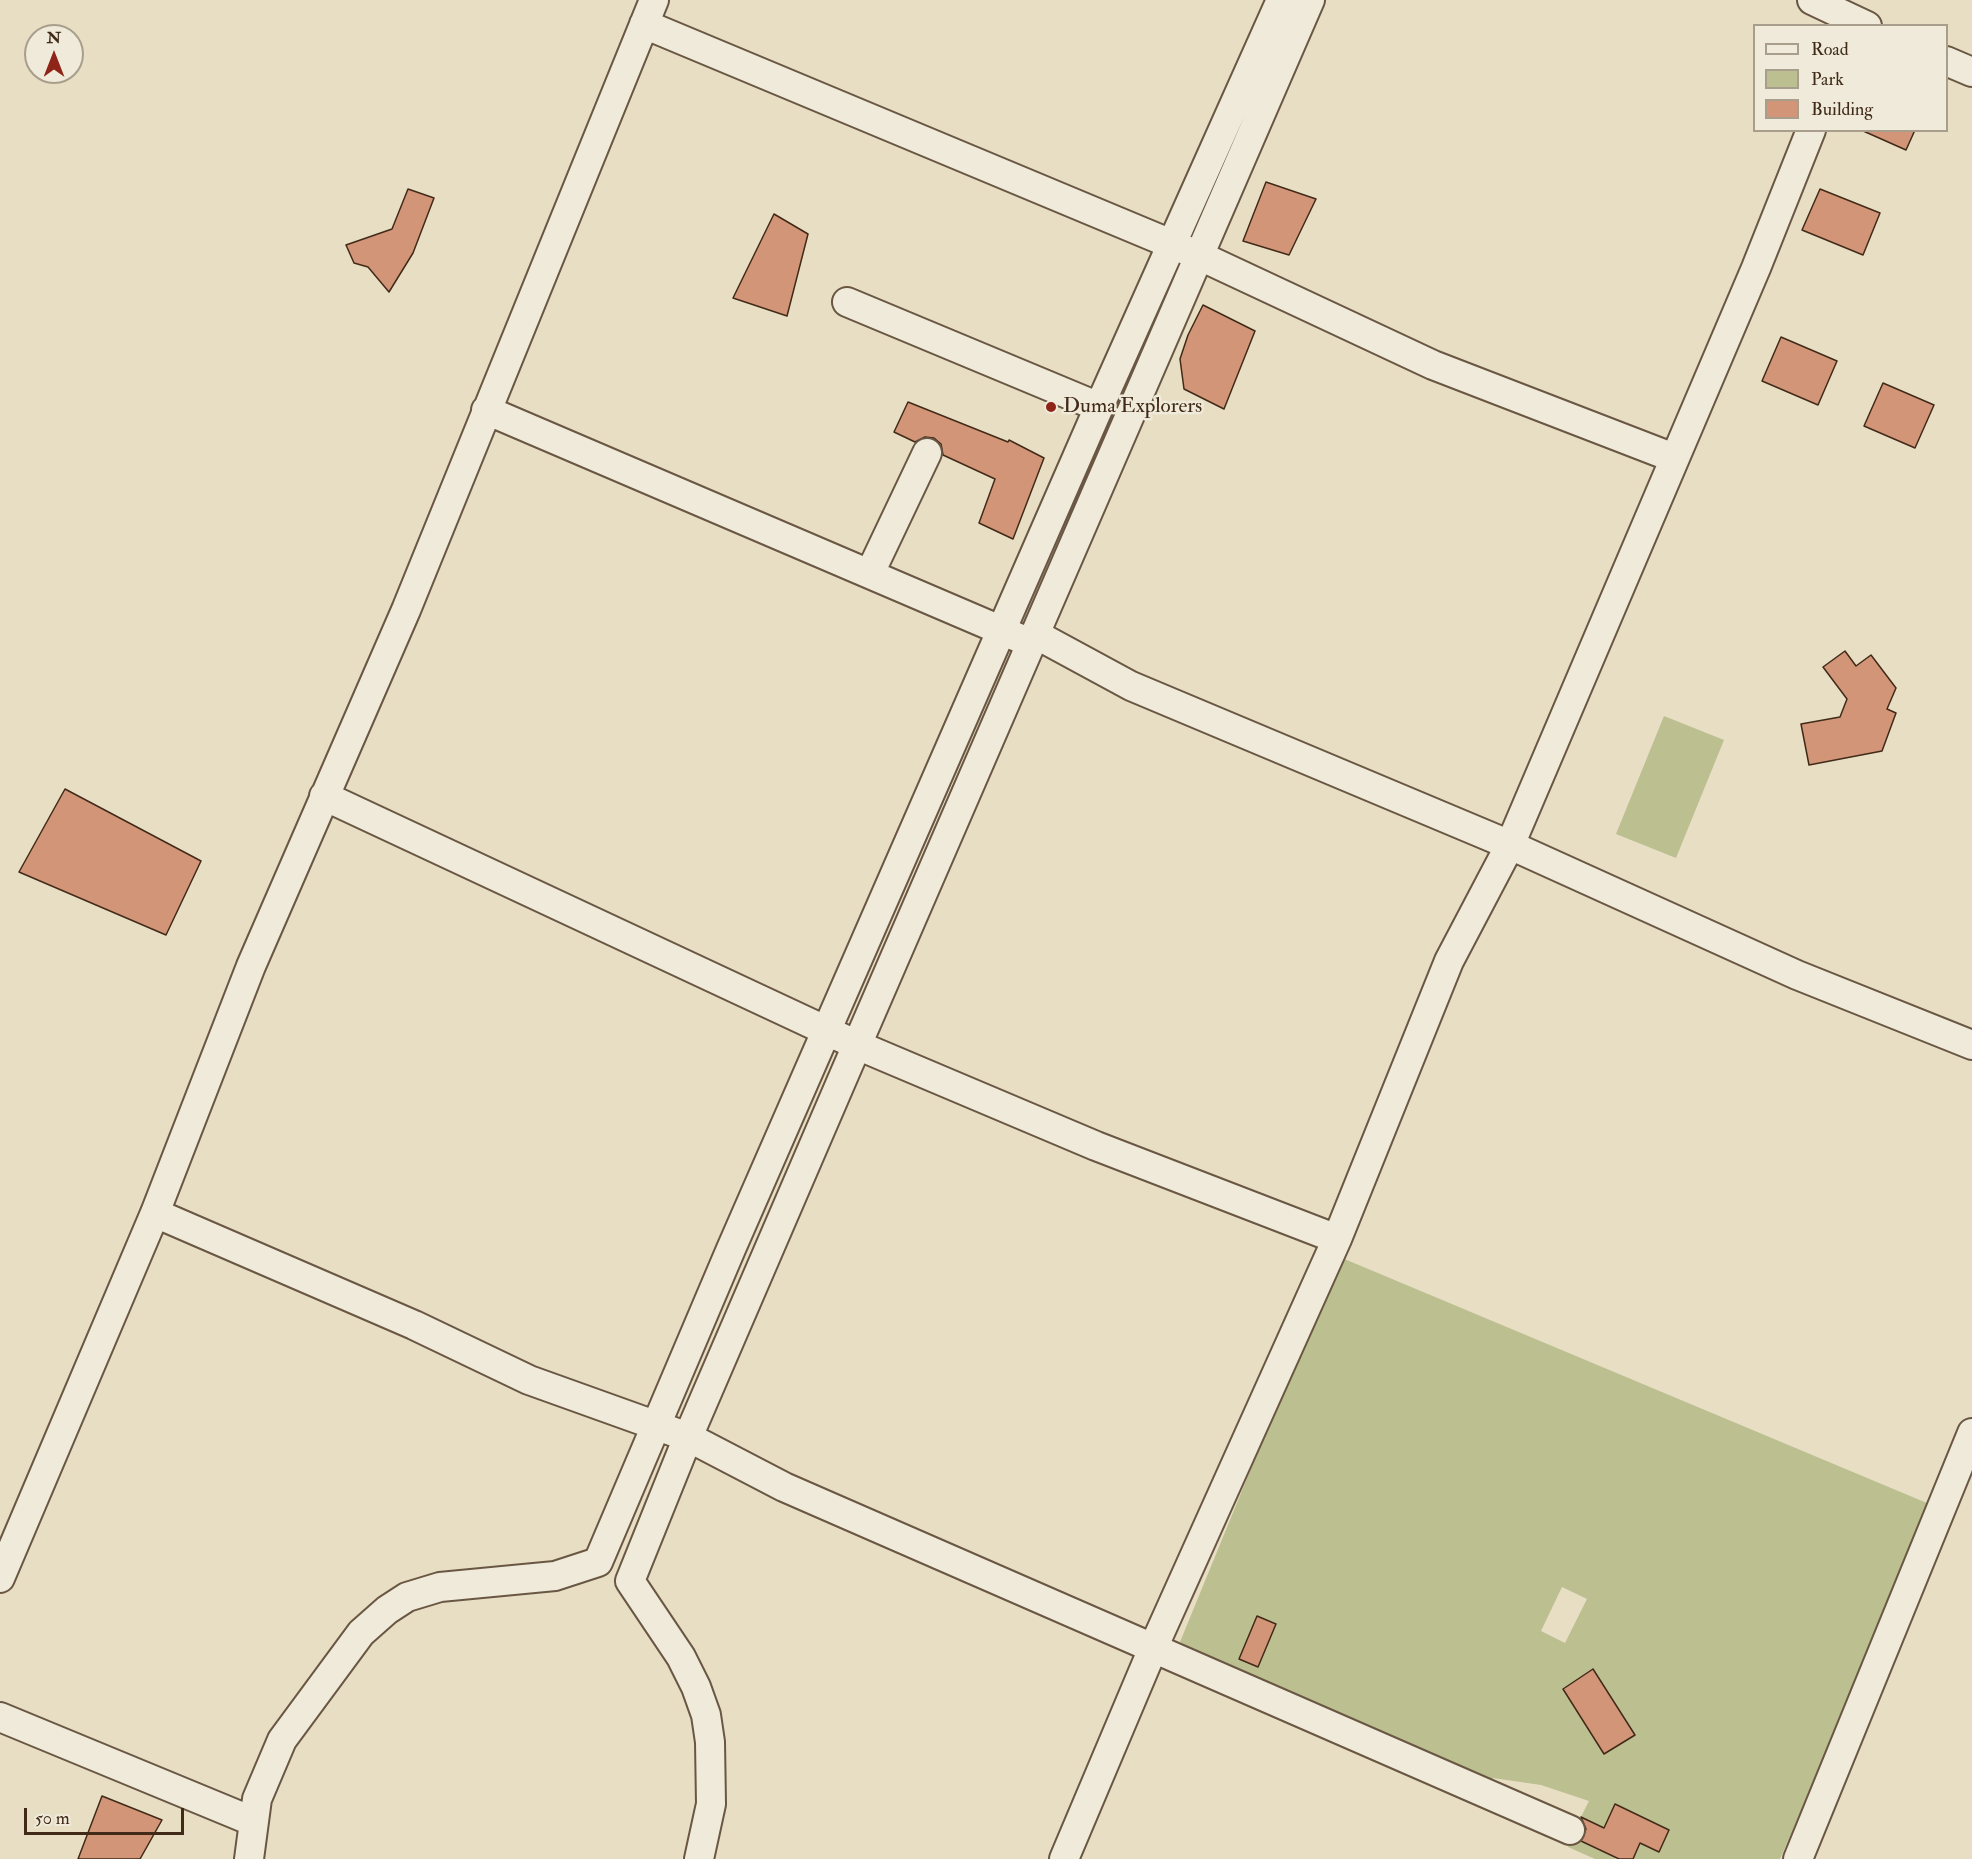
<!DOCTYPE html>
<style>
body{margin:0}
#map{position:relative;width:1972px;height:1859px;overflow:hidden;background:#e7dec4;font-family:"IM FELL Double Pica",serif}
canvas{display:block}
.legend{position:absolute;left:1753px;top:24px;width:195px;height:108px;box-sizing:border-box;background:#efead9;border:2px solid #a99d8c;margin:0;padding:8px 10px;list-style:none;font-size:18px;color:#412a18}
.legend li{display:flex;align-items:center;gap:12px;height:30px}
.legend b{width:30px;border:2px solid #a99d8c}
.north{position:absolute;left:24px;top:24px;width:60px;height:60px;box-sizing:border-box;background:#efead9;border:2px solid #a99d8c;border-radius:50%;rotate:0deg;font-size:16px;font-weight:700;line-height:24px;text-align:center;color:#412a18}
.north::after{content:'';display:block;margin:auto;width:21px;height:27px;background:#8f2418;clip-path:polygon(50% 0,100% 100%,50% 72%,0 100%)}
.scale{position:absolute;left:24px;top:1808px;width:160px;height:27px;box-sizing:border-box;border:3px solid #412a18;border-top:0;padding-left:8px;font-size:18px;line-height:21px;white-space:nowrap;color:#412a18;-webkit-text-stroke:4px #efead9;paint-order:stroke}
</style>
<div id="map">
<canvas width="1972" height="1859"></canvas>
<ul class="legend">
<li><b style="height:8px;background:#efead9"></b>Road</li>
<li><b style="height:16px;background:#bcbf90"></b>Park</li>
<li><b style="height:16px;background:#d39577"></b>Building</li>
</ul>
<div class="north">N</div>
<div class="scale">50 m</div>
</div>
<script>
const c = document.querySelector('canvas').getContext('2d');
c.lineJoin = 'round';
function fill(path, color) { c.fillStyle = color; c.fill(path, 'evenodd'); }
const toPath = rows => new Path2D(rows.map(r => 'M' + r).join(''));
function trace(path, color, width, dash) { c.strokeStyle = color; c.lineWidth = width; c.lineCap = dash ? 'butt' : 'round'; c.setLineDash(dash || []); c.stroke(path); }
function write(font, color, halo, rows, align = 'center') {
  c.font = font + ' "IM FELL Double Pica",serif'; c.lineWidth = 5; c.setLineDash([]); c.textBaseline = 'middle'; c.strokeStyle = halo; c.fillStyle = color; for (const [text, x, y, turn = 0] of rows) {
    c.save(); c.translate(x, y); c.rotate((+turn || 0) * Math.PI / 180); c.textAlign = isNaN(turn) ? turn : align; if (halo) c.strokeText(text, 0, 0); c.fillText(text, 0, 0); c.restore();
  }
}
fill(toPath([
 [1664,716,1724,740,1676,858,1616,834],
 [1342,1258,1934,1506,1780,1859,1633,1859,1624,1840,1636,1814,1616,1804,1604,1828,1581,1817,1589,1801,1541,1785,1493,1778,1479,1806,1176,1668,1187,1646,1180,1642,1257,1454],
 [1562,1587,1587,1599,1565,1643,1541,1631],
 [1257,1616,1276,1623,1258,1667,1239,1659],
 [1593,1670,1604,1754,1563,1689],
 [1653,1822,1669,1830,1658,1852,1642,1844],
 [1572,1837,1599,1849,1622,1841,1615,1859,1595,1859,1568,1847]
]), '#bcbf90');
const building = toPath([
 [1861,130,1915,130,1906,150,1861,130],
 [1266,182,1316,199,1289,255,1243,241,1266,182],
 [408,189,434,198,413,253,389,292,368,267,354,263,346,245,392,229,408,189],
 [1820,189,1880,213,1863,255,1802,230,1820,189],
 [774,214,808,234,787,316,733,298,774,214],
 [1203,305,1255,331,1224,409,1184,389,1180,359,1188,335,1203,305],
 [1781,337,1837,361,1818,405,1762,381,1781,337],
 [1883,383,1934,405,1915,448,1864,426,1883,383],
 [908,402,1008,442,1009,440,1044,458,1013,539,979,523,995,479,943,455,941,444,934,438,925,437,915,442,894,432,908,402],
 [1845,651,1856,666,1871,655,1896,688,1887,709,1896,713,1882,751,1809,765,1801,724,1840,717,1847,699,1823,667,1845,651],
 [65,789,201,861,166,935,19,872,65,789],
 [1257,1616,1276,1624,1258,1667,1239,1659,1257,1616],
 [1593,1669,1635,1735,1604,1754,1563,1689,1593,1669],
 [102,1796,162,1820,140,1859,78,1859,102,1796],
 [1615,1804,1669,1830,1659,1852,1640,1843,1633,1859,1619,1859,1581,1841,1586,1829,1581,1817,1604,1828,1615,1804]
]);
fill(building, '#d39577');
trace(building, '#412a18', 1.5);
const minor = toPath([
 [1812,0,1867,26],
 [644,24,1200,256,1433,365,1674,458],
 [1946,61,1972,72],
 [847,302,1099,407],
 [486,410,1019,638],
 [870,573,927,453],
 [1035,634,1131,686,1510,845,1797,975,1972,1045],
 [324,796,857,1045,1096,1146,1337,1239],
 [155,1213,414,1325,529,1380,688,1437,784,1487,1570,1830],
 [0,1578,155,1213,251,966,406,610,654,0],
 [0,1717,252,1821],
 [249,1859,257,1799,282,1740,361,1633,387,1610,407,1597,440,1587,555,1576,598,1562,731,1249,1099,407,1281,0],
 [699,1859,711,1804,710,1742,706,1715,696,1687,681,1657,630,1581,688,1437,857,1045,1310,0],
 [1064,1859,1154,1646,1337,1239,1449,961,1510,845,1756,268,1811,130],
 [1798,1859,1972,1433]
]);
trace(minor, '#6a5743', 32);
trace(minor, '#efead9', 28);
for (const [x, y, r, color] of [
 [1051,407,6,"#8f2418"]
]) { const dot = new Path2D(); dot.arc(x, y, r, 0, 2 * Math.PI); c.fillStyle = color; c.fill(dot); trace(dot, '#efead9', 2); }
write('21px', '#412a18', '#efead9', [
 ["Duma Explorers",1063,407]
], 'left');
</script>
